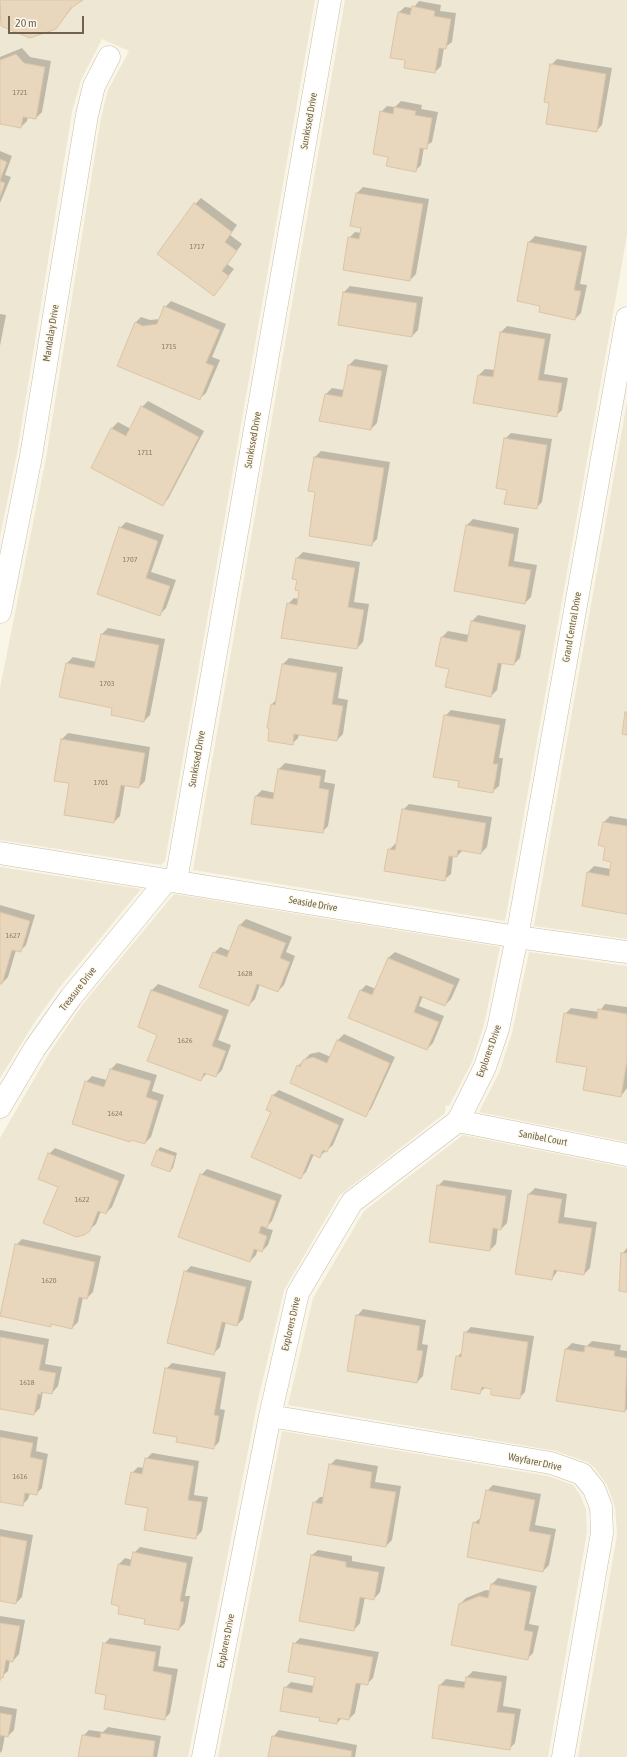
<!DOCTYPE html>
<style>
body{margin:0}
#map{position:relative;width:627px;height:1757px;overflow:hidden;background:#faf6e7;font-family:"Asap Condensed",sans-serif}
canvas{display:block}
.scale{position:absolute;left:8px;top:16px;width:76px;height:18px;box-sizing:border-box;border:2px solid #71624e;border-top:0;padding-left:5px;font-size:12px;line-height:14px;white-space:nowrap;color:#71624e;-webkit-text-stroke:3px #fdfaed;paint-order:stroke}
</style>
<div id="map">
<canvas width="627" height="1757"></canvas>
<div class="scale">20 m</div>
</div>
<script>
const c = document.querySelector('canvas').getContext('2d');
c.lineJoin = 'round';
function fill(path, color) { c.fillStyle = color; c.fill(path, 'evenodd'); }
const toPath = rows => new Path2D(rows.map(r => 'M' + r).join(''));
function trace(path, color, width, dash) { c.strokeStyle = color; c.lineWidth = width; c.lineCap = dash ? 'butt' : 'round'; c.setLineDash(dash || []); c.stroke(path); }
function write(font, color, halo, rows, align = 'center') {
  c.font = font + ' "Asap Condensed",sans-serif'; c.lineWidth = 3; c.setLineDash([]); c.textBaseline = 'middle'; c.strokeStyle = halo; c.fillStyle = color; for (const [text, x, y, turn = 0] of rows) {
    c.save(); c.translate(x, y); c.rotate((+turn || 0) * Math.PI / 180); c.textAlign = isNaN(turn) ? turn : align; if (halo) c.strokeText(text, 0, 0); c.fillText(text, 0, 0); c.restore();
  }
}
fill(toPath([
 [0,0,315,0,165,861,161,865,0,840,0,688,46,458,101,118,108,90,129,51,102,39,81,80,72,112,17,453,0,537],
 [345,0,627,0,627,235,505,921,193,870],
 [627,402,627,939,534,926],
 [0,867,141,889,59,988,36,1020,0,1078],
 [174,894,500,947,484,1025,472,1062,449,1106,446,1105,445,1113,339,1196,284,1290,258,1400,188,1757,0,1757,0,1138,48,1055,83,1004],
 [529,952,627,966,627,1142,479,1112,499,1073,512,1033],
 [463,1135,627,1168,627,1757,578,1757,617,1535,615,1507,607,1485,594,1467,587,1462,556,1451,288,1405,313,1298,364,1211],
 [282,1431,548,1476,573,1485,580,1495,586,1509,587,1532,548,1757,218,1757]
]), '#eee7d4');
fill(toPath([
 [0,0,81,0,75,4,56,28,2,25,0,19],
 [419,1,441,5,440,11,456,13,452,42,444,48,441,66,435,72,406,59,398,13,405,7,413,8],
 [22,48,30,57,51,61,42,112,36,118,28,117,27,121,21,127,0,123,0,57],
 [557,59,612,68,602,125,596,131,551,65],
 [401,101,422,105,421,109,438,112,432,142,424,147,421,165,415,171,381,112,387,106,395,107],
 [0,151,12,156,5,175,11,177,0,203],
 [363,187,429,199,416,274,410,280,349,238,355,232,361,233,357,193],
 [201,198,237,225,230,235,242,244,227,264,234,269,214,294,195,204],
 [535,236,587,246,580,284,587,285,581,313,575,319,541,305,518,301,529,242],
 [350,286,423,297,418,330,412,336,339,324,344,292],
 [171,301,226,324,212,357,220,360,206,393,199,399,135,323,141,317,150,320,160,319,165,307],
 [0,314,6,315,0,346],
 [507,326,551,334,544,374,568,378,562,410,556,416,479,375,485,369,495,370,501,332],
 [355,359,388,365,377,423,371,429,321,420,326,394,332,388,344,390,349,365],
 [148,401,204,431,168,499,162,505,92,467,112,428,118,422,131,429,142,407],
 [511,433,552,439,542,502,536,508,505,439],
 [321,451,390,462,377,539,371,545,317,491,309,490,315,457],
 [473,519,519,528,514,561,537,565,531,597,525,603,467,525],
 [126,522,164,535,151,572,176,580,166,608,160,614,120,528],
 [303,552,360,562,354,602,369,604,363,642,357,648,288,604,294,598,299,599,300,590,297,558],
 [478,615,526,625,520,658,514,664,502,662,497,690,491,696,450,668,436,665,442,637,448,631,469,635,472,621],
 [108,628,165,639,150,715,144,721,114,707,67,663,73,657,97,662,102,634],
 [289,658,343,667,338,698,348,700,343,734,337,740,299,734,298,738,292,744,272,704,277,699,283,664],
 [451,710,506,719,499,758,503,758,499,786,492,792,461,781,445,716],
 [68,733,150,747,145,781,139,787,125,785,120,816,114,822,70,782,62,739],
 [285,763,326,770,324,782,335,784,328,826,322,832,256,796,262,790,275,793,279,769],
 [409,804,492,817,487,847,481,853,463,850,457,856,453,856,451,874,444,880,389,850,395,844,397,844,403,810],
 [610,816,627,819,627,913,588,872,594,866,611,869,613,861,606,846,600,845,604,822],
 [0,905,35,915,26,945,20,951,16,950,8,977,2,983,0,983],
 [246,919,292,937,286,952,295,956,284,985,278,991,260,984,255,999,249,1005,214,953,220,947,230,951,240,925],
 [395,952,460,979,451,999,445,1005,423,996,419,1006,444,1016,433,1043,427,1049,360,991,366,985,376,989,388,958],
 [158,984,229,1010,218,1040,231,1045,222,1070,216,1076,207,1073,201,1080,159,1034,139,1027,152,990],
 [605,1004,627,1007,627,1088,621,1096,588,1066,565,1014,571,1008,599,1012],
 [344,1034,395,1057,371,1109,365,1115,298,1066,310,1054,319,1052,331,1057,338,1040],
 [117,1063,157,1075,152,1091,164,1095,151,1137,145,1143,132,1139,86,1082,92,1076,107,1080,111,1069],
 [279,1090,344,1119,333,1145,320,1156,314,1154,306,1172,300,1178,272,1111,272,1096],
 [160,1147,177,1153,173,1168,170,1171,153,1164,158,1150],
 [55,1148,125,1175,112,1207,106,1213,101,1211,96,1224,89,1230,59,1186,49,1154],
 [207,1169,282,1195,272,1221,265,1228,273,1230,268,1245,262,1251,258,1249,256,1255,250,1261,201,1175],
 [444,1180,512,1190,507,1223,501,1229,498,1228,496,1244,490,1250,438,1186],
 [535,1188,567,1194,564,1217,597,1222,590,1268,584,1274,558,1270,552,1279,529,1194],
 [22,1239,101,1256,93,1292,87,1298,83,1297,78,1322,72,1328,53,1324,50,1326,0,1315,16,1245],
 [627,1248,627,1291,622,1254],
 [191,1266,252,1281,243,1319,237,1325,226,1322,220,1347,214,1353,185,1272],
 [363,1309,426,1320,422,1344,428,1345,423,1376,417,1382,357,1316],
 [471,1327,534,1336,525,1392,519,1398,486,1387,480,1392,457,1357,463,1351,465,1333],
 [0,1330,49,1339,45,1364,62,1367,58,1386,52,1393,43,1391,40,1408,34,1414,0,1408],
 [592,1341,621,1345,620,1350,627,1351,627,1409,625,1411,566,1349,572,1343,587,1346],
 [172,1363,226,1372,220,1409,225,1410,219,1442,213,1448,178,1436,166,1369],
 [0,1430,38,1437,36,1451,48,1454,42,1488,36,1494,30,1493,28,1499,22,1505,0,1501],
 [152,1453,199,1461,194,1495,208,1497,202,1531,196,1537,132,1473,138,1467,144,1468,146,1459],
 [336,1459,378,1466,375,1482,401,1486,392,1540,386,1546,314,1503,320,1497,324,1497,330,1465],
 [493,1485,541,1494,535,1525,556,1529,549,1565,543,1571,474,1523,482,1517,487,1491],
 [0,1529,33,1535,22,1597,16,1603,0,1600],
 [140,1547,193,1557,185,1596,190,1596,185,1623,179,1629,146,1618,120,1605,119,1564,125,1558,132,1560,134,1553],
 [318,1550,352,1556,352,1561,385,1567,380,1592,374,1599,365,1597,360,1623,354,1630,311,1556],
 [498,1578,537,1586,529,1624,539,1626,533,1653,527,1659,460,1604,466,1598,486,1590,490,1591,492,1584],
 [0,1616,25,1620,19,1654,13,1661,10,1660,8,1671,1,1677,0,1682],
 [110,1638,161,1646,158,1666,178,1669,170,1713,164,1719,107,1694,104,1644],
 [300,1638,379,1652,373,1678,367,1684,361,1683,355,1713,349,1719,342,1718,337,1723,321,1717,285,1688,291,1682,314,1686,316,1676,294,1644],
 [473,1671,507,1676,503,1706,521,1709,515,1743,509,1749,440,1685,446,1679,466,1682,467,1677],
 [0,1706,17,1709,14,1730,8,1736,5,1735,2,1751,0,1753],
 [108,1727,161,1736,157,1757,79,1757,83,1736,89,1730,103,1732],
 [279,1730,357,1745,355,1757,269,1757,273,1737]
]), '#0003');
const building = toPath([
 [0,0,83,0,71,8,56,29,30,38,1,26,0,0],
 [412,6,435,11,434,16,451,19,446,49,439,48,435,73,404,68,405,60,390,58,398,12,410,15,412,6],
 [16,54,24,63,45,67,36,119,23,117,21,128,0,124,0,60,16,54],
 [550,64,606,74,597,132,546,124,549,103,544,102,550,64],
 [394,107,416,111,415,115,432,118,427,149,420,148,416,172,386,166,388,157,373,154,380,111,393,114,394,107],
 [0,159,7,162,0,180,0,159],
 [0,181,5,183,0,197,0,181],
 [356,193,423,204,410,281,343,270,348,237,359,239,361,228,350,226,356,193],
 [194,203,232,232,225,242,237,251,222,271,229,276,214,296,157,254,194,203],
 [528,242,582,252,574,290,581,291,575,320,539,312,540,306,517,301,528,242],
 [343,292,417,303,412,337,338,325,343,292],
 [164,306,220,330,206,363,214,366,200,400,117,366,135,322,143,326,157,324,164,306],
 [500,332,545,339,538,380,562,383,557,417,473,403,478,375,493,377,500,332],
 [348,365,382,371,371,430,319,421,325,394,342,397,348,365],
 [141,406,199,437,163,506,91,468,111,428,126,436,141,406],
 [504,438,547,445,537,509,504,504,507,490,496,488,504,438],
 [314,457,384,468,372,546,309,536,315,492,308,491,314,457],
 [466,525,514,534,508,566,531,570,525,604,454,591,466,525],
 [119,527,158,541,146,578,170,586,160,616,97,594,119,527],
 [296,558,355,568,348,607,364,610,357,649,281,638,287,603,297,605,299,591,295,590,297,580,292,579,296,558],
 [471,621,521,631,514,665,498,663,491,697,445,687,449,669,435,666,441,637,467,642,471,621],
 [101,634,159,645,144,722,111,715,112,708,59,697,66,663,94,668,101,634],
 [282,664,337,673,332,704,343,706,337,741,294,734,293,745,268,741,269,729,267,728,271,704,275,705,282,664],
 [625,712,627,712,627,735,622,734,625,712],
 [444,715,500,725,493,764,498,764,493,793,458,787,459,781,433,777,444,715],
 [61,739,145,753,139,788,121,785,114,823,64,815,69,783,54,781,61,739],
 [278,769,321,776,319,788,329,790,323,833,251,824,255,796,273,799,278,769],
 [402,809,486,823,481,854,458,850,457,857,449,856,445,881,384,871,388,849,395,850,402,809],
 [603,822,627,826,627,914,582,906,587,872,609,876,611,862,603,860,605,847,598,845,603,822],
 [0,912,30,921,21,952,12,950,2,984,0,984,0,912],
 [239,925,286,943,280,958,290,962,278,992,257,984,249,1006,199,987,213,952,227,957,239,925],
 [388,958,454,985,445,1006,420,996,414,1012,439,1022,427,1050,348,1018,360,990,372,995,388,958],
 [151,990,223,1016,212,1046,226,1051,216,1077,204,1073,201,1081,147,1061,157,1035,138,1027,151,990],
 [598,1009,627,1014,627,1061,621,1097,583,1090,587,1067,556,1062,564,1013,597,1019,598,1009],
 [337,1040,390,1063,366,1117,290,1083,297,1065,300,1067,303,1060,313,1057,327,1063,337,1040],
 [110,1069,151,1081,146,1097,158,1101,145,1144,131,1140,130,1142,72,1124,85,1081,104,1087,110,1069],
 [272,1095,339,1125,327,1152,323,1150,320,1158,311,1154,301,1179,251,1157,271,1112,266,1110,272,1095],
 [157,1150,175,1156,170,1172,151,1165,157,1150],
 [48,1153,119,1181,106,1214,98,1211,90,1231,84,1235,76,1237,43,1223,58,1187,38,1179,48,1153],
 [200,1174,276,1201,267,1228,261,1226,259,1233,267,1236,262,1252,254,1249,250,1262,178,1237,200,1174],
 [437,1185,506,1196,501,1230,493,1228,490,1251,429,1242,437,1185],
 [528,1194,562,1199,558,1223,592,1228,584,1275,554,1270,552,1280,515,1274,528,1194],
 [15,1244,95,1262,87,1299,79,1297,72,1329,51,1324,51,1327,0,1316,15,1244],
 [621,1253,627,1253,627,1292,619,1291,621,1253],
 [184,1271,246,1287,237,1326,222,1322,214,1355,167,1343,184,1271],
 [356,1315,420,1326,417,1350,423,1351,417,1383,347,1371,356,1315],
 [464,1332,528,1342,520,1399,491,1395,491,1389,482,1387,480,1394,451,1389,456,1356,461,1357,464,1332],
 [0,1337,44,1345,39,1370,56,1373,52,1394,41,1392,41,1395,38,1394,34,1415,0,1409,0,1337],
 [585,1346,615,1351,614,1356,627,1358,625,1412,556,1401,565,1349,584,1352,585,1346],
 [165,1368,221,1378,214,1415,219,1416,214,1449,176,1442,177,1437,153,1433,165,1368],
 [0,1437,33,1443,30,1457,43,1460,37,1495,25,1493,23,1506,0,1502,0,1437],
 [145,1458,194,1466,188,1500,202,1502,196,1539,144,1530,148,1508,125,1504,131,1472,142,1474,145,1458],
 [329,1464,372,1472,370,1488,396,1492,386,1547,307,1534,313,1502,322,1504,329,1464],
 [486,1490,535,1500,529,1531,551,1535,543,1572,467,1557,473,1522,479,1524,486,1490],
 [0,1536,27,1541,16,1604,0,1601,0,1536],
 [133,1552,187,1563,180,1601,184,1602,179,1630,144,1624,145,1619,118,1614,119,1606,111,1604,118,1564,130,1566,133,1552],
 [311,1555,346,1562,346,1567,379,1572,374,1600,360,1597,354,1631,299,1621,311,1555],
 [491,1584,531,1592,524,1630,533,1632,528,1660,451,1645,459,1604,479,1596,488,1598,491,1584],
 [0,1623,20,1626,13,1662,6,1660,3,1678,0,1678,0,1623],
 [103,1643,156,1652,153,1671,172,1675,165,1720,104,1709,106,1695,95,1693,103,1643],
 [293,1643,373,1657,368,1685,356,1683,349,1720,338,1718,337,1724,319,1721,320,1718,280,1711,284,1687,312,1693,315,1677,288,1672,293,1643],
 [466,1677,502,1682,497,1712,515,1714,510,1750,432,1738,439,1685,464,1688,466,1677],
 [0,1713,12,1715,8,1737,0,1735,0,1737,0,1713],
 [101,1733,155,1741,153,1757,78,1757,82,1735,100,1738,101,1733],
 [272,1736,352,1751,351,1757,268,1757,272,1736]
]);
fill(building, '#e8d6bd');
trace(building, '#ddc5a4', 1);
const minor = toPath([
 [0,612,31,456,87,115,94,86,109,57],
 [0,853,517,937,627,952],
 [176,881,330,0],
 [0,1107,35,1048,71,997,167,880],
 [458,1121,627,1155],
 [270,1416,551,1463,582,1474,594,1489,601,1507,602,1533,563,1757],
 [203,1757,270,1416,298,1293,352,1202,458,1121,485,1067,498,1029,517,937,627,318]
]);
trace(minor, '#c8beac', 23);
trace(minor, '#fff', 22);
write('8px', '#8f7f6a', null, [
 ["1721",20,92],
 ["1717",197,246],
 ["1715",169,346],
 ["1711",145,452],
 ["1707",130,559],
 ["1703",107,683],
 ["1701",101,782],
 ["1627",13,935],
 ["1628",245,973],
 ["1626",185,1040],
 ["1624",115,1113],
 ["1622",82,1199],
 ["1620",49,1280],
 ["1618",27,1382],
 ["1616",20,1476]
]);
write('10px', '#71624e', '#fdfaed', [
 ["Sunkissed Drive",309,121,-80],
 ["Mandalay Drive",51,333,-81],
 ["Sunkissed Drive",253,440,-80],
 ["Grand Central Drive",572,627,-80],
 ["Sunkissed Drive",197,759,-80],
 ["Seaside Drive",313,904,10],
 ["Treasure Drive",78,989,-52],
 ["Explorers Drive",489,1051,-70],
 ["Sanibel Court",543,1138,11],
 ["Explorers Drive",291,1324,-77],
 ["Wayfarer Drive",535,1462,12],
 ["Explorers Drive",226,1641,-79]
]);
</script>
